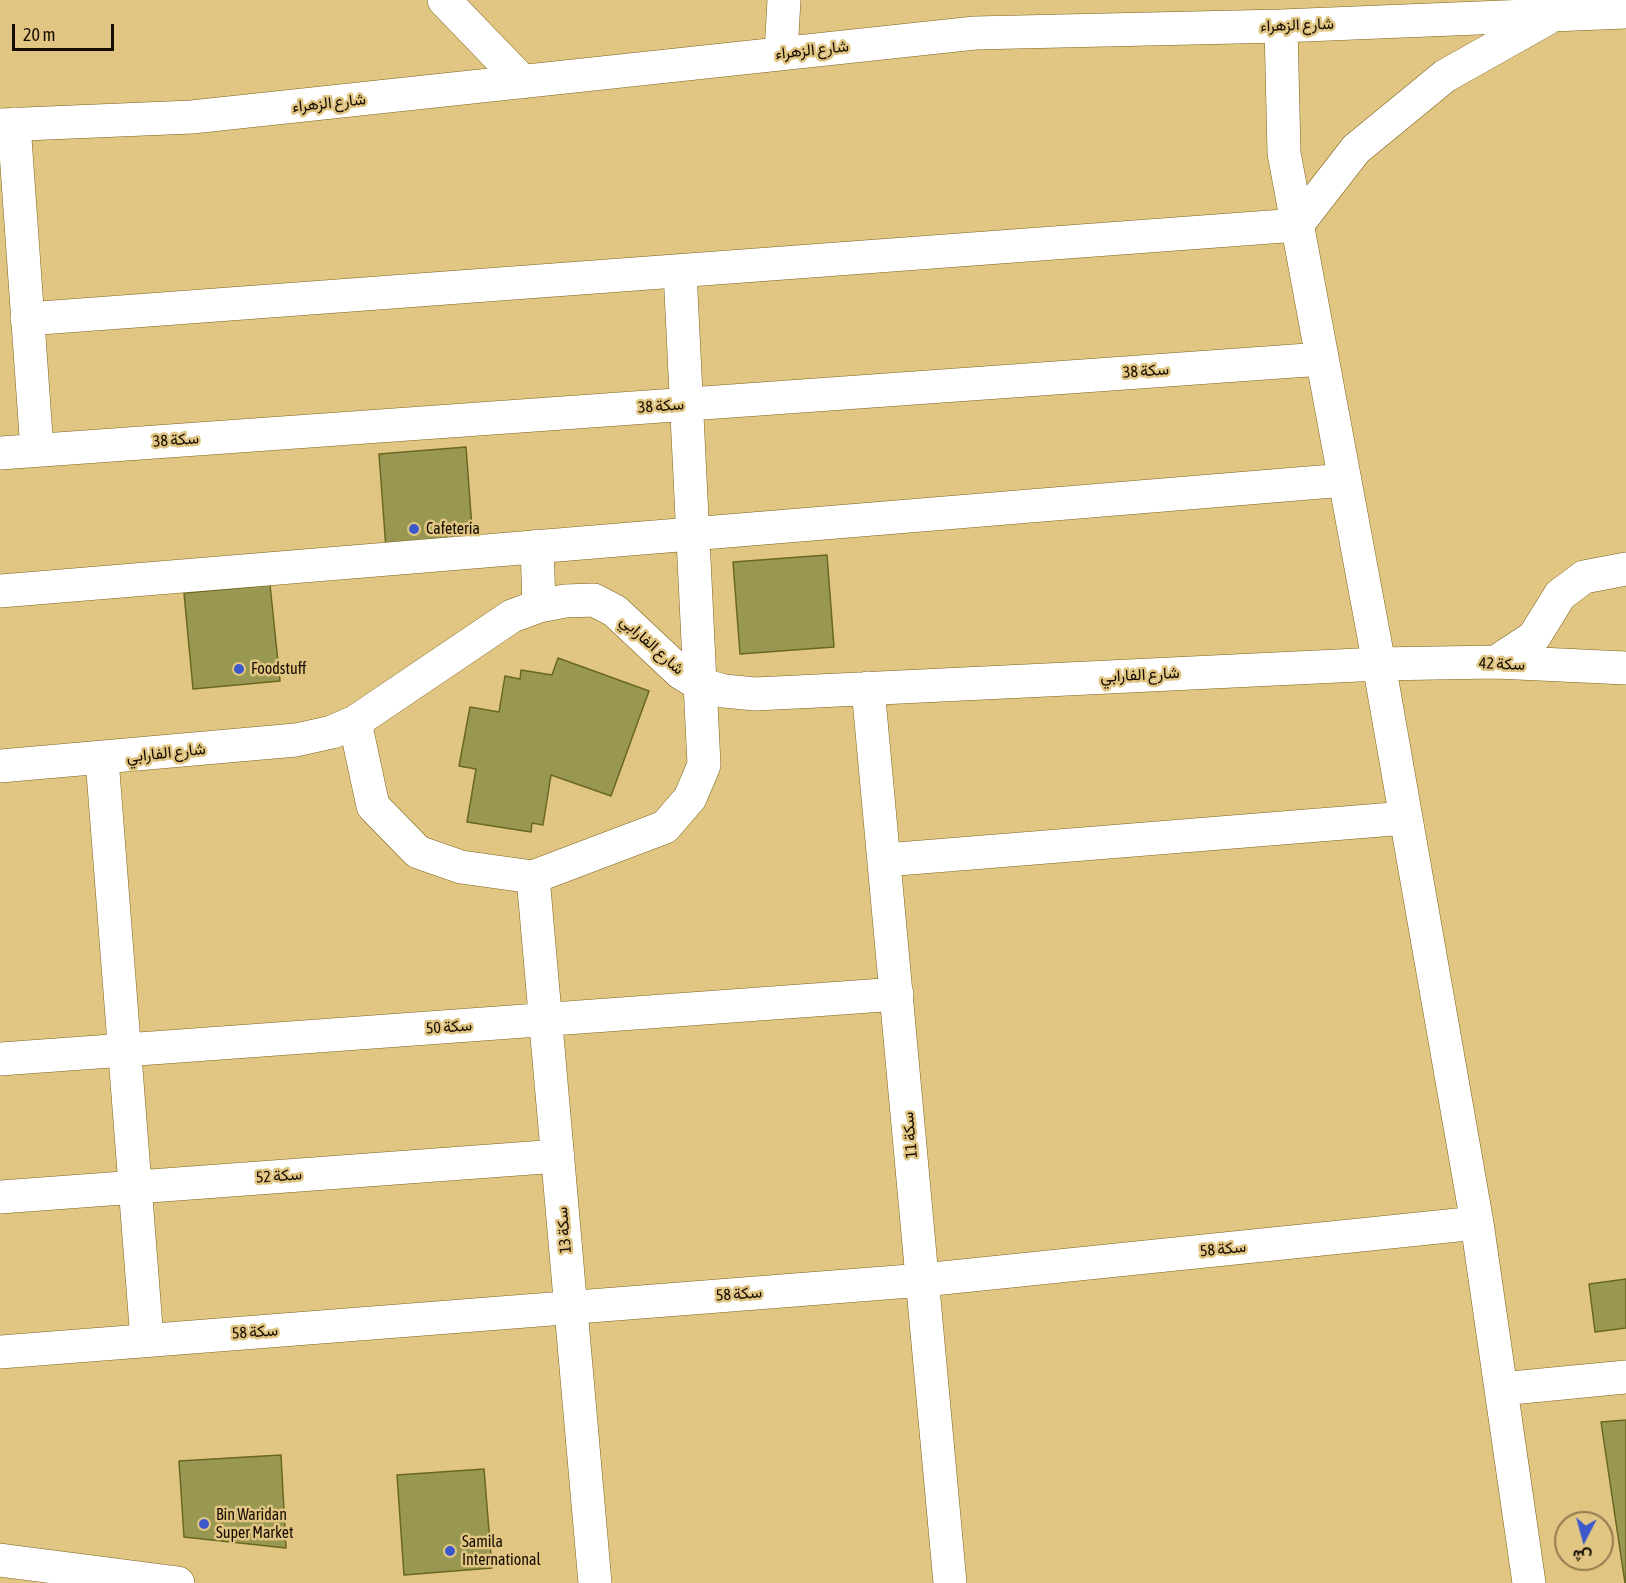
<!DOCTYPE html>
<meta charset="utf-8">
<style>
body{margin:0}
#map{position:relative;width:1626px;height:1583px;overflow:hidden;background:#e1c582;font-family:"Asap Condensed",Vazirmatn,sans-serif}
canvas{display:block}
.north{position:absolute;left:1554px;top:1511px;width:60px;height:60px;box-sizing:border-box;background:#e1c582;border:2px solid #907b4e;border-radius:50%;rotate:186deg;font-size:16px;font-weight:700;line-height:24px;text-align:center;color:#160c00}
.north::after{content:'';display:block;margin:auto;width:21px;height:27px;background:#3c59cc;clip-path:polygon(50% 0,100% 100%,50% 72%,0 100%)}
.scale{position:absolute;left:12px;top:24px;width:102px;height:27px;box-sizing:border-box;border:3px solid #160c00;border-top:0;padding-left:8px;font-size:18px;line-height:21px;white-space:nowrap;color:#160c00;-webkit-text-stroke:4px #e1c582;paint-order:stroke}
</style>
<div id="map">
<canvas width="1626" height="1583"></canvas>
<div class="north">ش</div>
<div class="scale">20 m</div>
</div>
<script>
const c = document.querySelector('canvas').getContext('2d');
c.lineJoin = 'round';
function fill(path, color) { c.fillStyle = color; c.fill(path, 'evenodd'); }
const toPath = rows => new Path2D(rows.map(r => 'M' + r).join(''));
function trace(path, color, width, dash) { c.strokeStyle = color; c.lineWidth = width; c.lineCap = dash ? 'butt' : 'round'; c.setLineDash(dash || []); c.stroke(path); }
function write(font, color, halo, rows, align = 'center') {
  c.font = font + ' "Asap Condensed",Vazirmatn,sans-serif'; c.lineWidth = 5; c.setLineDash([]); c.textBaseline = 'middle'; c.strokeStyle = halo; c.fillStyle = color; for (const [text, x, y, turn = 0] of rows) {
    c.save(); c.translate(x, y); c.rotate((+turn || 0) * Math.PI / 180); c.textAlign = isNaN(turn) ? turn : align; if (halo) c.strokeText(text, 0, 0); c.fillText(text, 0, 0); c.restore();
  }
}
const building = toPath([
 [466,447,473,542,386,549,379,454,466,447],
 [827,555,834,647,740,654,733,562,827,555],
 [270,585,280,681,193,689,184,593,270,585],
 [558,658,649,691,611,796,551,775,543,825,532,823,531,832,467,822,476,769,459,766,470,707,499,712,505,676,520,679,521,670,552,675,558,658],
 [1626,1279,1626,1328,1595,1332,1589,1284,1626,1279],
 [1626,1420,1626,1583,1625,1583,1601,1422,1626,1420],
 [281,1455,286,1548,184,1537,179,1461,281,1455],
 [484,1469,492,1568,404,1575,397,1475,484,1469]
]);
fill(building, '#999853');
trace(building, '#696720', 1.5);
const minor = toPath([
 [444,0,523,82],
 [1281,26,1284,153,1379,664,1477,1223,1529,1583],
 [781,53,784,0],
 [14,124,37,450],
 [0,125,192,117,975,33,1281,26,1626,12],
 [27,319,1297,225,1356,149,1445,76,1548,18],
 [0,453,1322,359],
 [537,546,539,606],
 [0,591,1345,480],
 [1496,662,1534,637,1560,595,1584,577,1626,569],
 [868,688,950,1583],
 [355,722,373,806,418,852,461,867,533,877,665,827,690,798,704,765,680,271],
 [102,759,147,1340],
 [0,766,296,740,332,732,355,722,512,616,539,606,565,601,594,600,615,611,681,673,699,684,724,691,755,694,1379,664,1496,662,1626,668],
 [885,860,1406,818],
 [533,877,595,1583],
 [0,1059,897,994],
 [0,1197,558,1156],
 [0,1352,923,1280,1477,1223],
 [1501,1389,1626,1377],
 [0,1560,178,1583]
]);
trace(minor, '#7c631c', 34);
trace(minor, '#fff', 33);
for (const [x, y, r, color] of [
 [414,529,6,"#3c59cc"],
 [239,669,6,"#3c59cc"],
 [204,1524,6,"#3c59cc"],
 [450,1551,6,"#3c59cc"]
]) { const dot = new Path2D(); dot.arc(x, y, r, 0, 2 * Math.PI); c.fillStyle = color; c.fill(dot); trace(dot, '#e1c582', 2); }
write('16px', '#160c00', '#e1c582', [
 ["شارع الزهراء",1297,25,-2],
 ["شارع الزهراء",812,50,-6],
 ["شارع الزهراء",329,103,-6],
 ["سكة 38",1146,371,-4],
 ["سكة 38",661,406,-4],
 ["سكة 38",176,440,-4],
 ["شارع الفارابي",652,645,42],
 ["سكة 42",1502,664,2],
 ["شارع الفارابي",1140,675,-3],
 ["شارع الفارابي",166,753,-6],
 ["سكة 50",449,1027,-4],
 ["سكة 11",910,1135,-95],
 ["سكة 52",279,1176,-4],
 ["سكة 13",564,1230,-95],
 ["سكة 58",1223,1249,-6],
 ["سكة 58",739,1294,-4],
 ["سكة 58",255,1332,-4]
]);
write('16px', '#160c00', '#e1c582', [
 ["Cafeteria",426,529],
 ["Foodstuff",251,669],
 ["Bin Waridan",216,1515],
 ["Super Market",216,1533],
 ["Samila",462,1542],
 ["International",462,1560]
], 'left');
</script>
